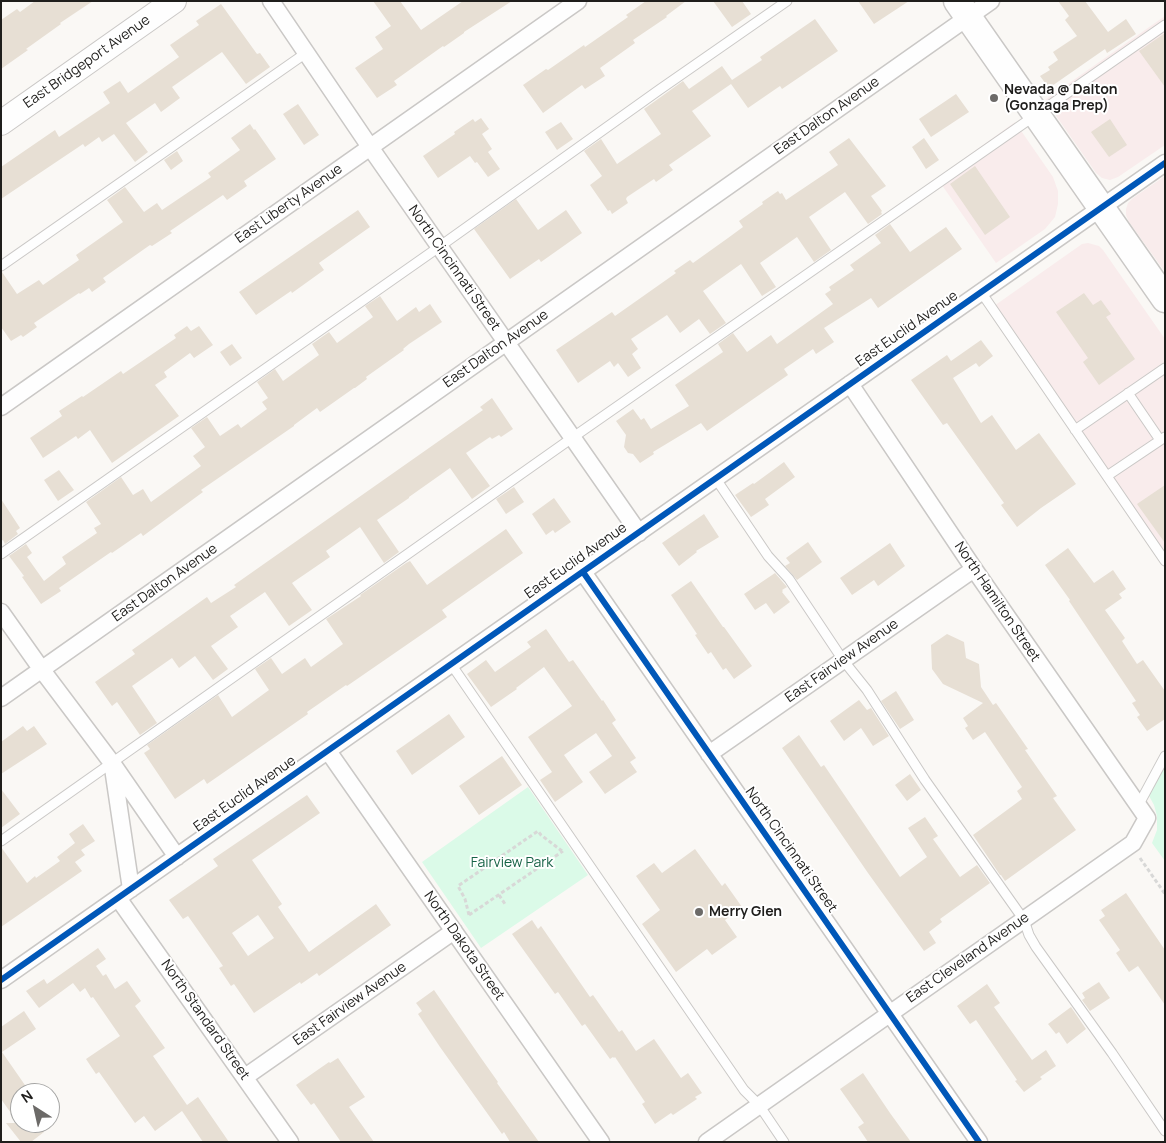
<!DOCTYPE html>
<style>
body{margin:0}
#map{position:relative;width:1166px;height:1143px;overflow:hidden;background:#faf8f5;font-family:Manrope,sans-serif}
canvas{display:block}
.frame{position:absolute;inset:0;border:2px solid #1f1e1c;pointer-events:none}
.north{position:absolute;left:10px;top:1083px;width:50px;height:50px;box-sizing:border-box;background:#fff;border:1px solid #a5a5a4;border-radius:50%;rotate:325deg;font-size:14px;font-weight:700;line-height:20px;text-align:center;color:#1f1e1c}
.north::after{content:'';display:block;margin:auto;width:18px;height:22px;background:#6c6a68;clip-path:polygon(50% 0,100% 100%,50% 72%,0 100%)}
</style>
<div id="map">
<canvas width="1166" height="1143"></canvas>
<div class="frame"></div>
<div class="north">N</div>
</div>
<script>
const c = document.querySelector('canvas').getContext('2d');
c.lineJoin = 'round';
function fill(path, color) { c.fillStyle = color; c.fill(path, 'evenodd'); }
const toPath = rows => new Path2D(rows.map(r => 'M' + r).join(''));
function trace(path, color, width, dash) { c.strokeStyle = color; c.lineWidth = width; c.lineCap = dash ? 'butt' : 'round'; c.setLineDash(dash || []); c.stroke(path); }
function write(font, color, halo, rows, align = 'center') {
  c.font = font + ' Manrope,sans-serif'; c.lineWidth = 4; c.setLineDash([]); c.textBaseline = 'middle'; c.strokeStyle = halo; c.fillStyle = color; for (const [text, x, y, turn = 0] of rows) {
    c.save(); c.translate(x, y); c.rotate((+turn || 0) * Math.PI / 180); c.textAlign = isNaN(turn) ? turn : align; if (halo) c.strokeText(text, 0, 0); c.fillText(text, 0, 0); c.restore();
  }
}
fill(toPath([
 [1165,16,1165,145,1118,177,1110,180,1102,178,1096,173,1045,100],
 [1015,122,1053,177,1058,191,1058,204,1055,217,1045,229,996,263,937,178],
 [1165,176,1165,272,1129,222,1126,215,1126,209,1128,203,1133,198],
 [1088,243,1099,246,1103,250,1165,339,1165,556,994,306,1082,244]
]), '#f9ecec');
fill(toPath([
 [1165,763,1165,861,1152,843,1157,830,1157,816,1154,805,1148,794],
 [528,787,588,875,481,948,422,862]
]), '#dbfae8');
fill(toPath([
 [35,1,93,1,60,23,61,24,26,49,28,50,1,69,1,20,17,9,20,12],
 [373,1,400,1,421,30,463,1,512,1,464,32,464,33,444,47,443,46,394,81,397,85,377,98,355,68,383,49,375,37,391,26],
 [646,1,686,1,666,16,667,17,633,40,635,43,600,68,605,76,585,89,582,85,543,113,523,85,546,69,548,70,584,45,585,47,628,17,626,15],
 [713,1,742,1,751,14,732,27],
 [858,1,909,1,874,24],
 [1058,1,1085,1,1108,32,1126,19,1136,34,1107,53,1105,49,1049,88,1040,76,1050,70,1048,67,1058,60,1053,52,1077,36,1065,20,1069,16],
 [221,4,257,54,260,53,270,67,246,84,222,52,172,87,180,98,161,112,155,103,126,123,148,152,135,162,114,134,102,142,99,137,85,147,83,144,1,199,1,167,55,130,59,137,110,103,103,92,120,81,128,93,179,57,170,45,199,25,196,21],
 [815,19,838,51,782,89,780,86,748,108,731,84,692,111,711,136,669,165,673,170,656,182,654,179,627,197,626,199,628,203,612,214,610,210,608,211,590,185,602,176,584,151,601,139,617,164,661,134,644,109,683,81,689,89,722,66,732,80,762,60,760,57],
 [1165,33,1165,87,1139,51],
 [956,94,969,112,931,137,919,119],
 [298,104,319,135,304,145,283,114],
 [481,118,489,129,482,134,492,149,488,152,500,169,488,177,477,162,475,163,470,156,438,178,423,156,455,134,454,132,473,119,475,122],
 [1110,119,1127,145,1109,157,1091,132],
 [561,122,573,139,557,150,545,132],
 [250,124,254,130,255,129,276,159,244,181,247,186,227,200,223,195,170,231,172,233,152,246,150,245,103,278,106,282,92,292,89,288,80,294,79,293,34,323,37,327,23,337,21,335,11,341,1,327,1,272,2,272,17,294,39,280,43,285,79,260,76,255,123,222,107,200,125,187,144,212,157,203,162,210,211,177,208,173,240,150,231,138],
 [849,138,886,186,871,196,882,211,881,212,882,214,868,224,845,192,809,217,831,250,814,262,797,237,760,263,776,287,762,296,741,264,703,291,726,323,710,334,699,319,680,333,667,315,631,339,638,349,632,354,641,368,628,377,618,363,614,367,610,361,578,383,556,350,612,312,615,316,676,273,674,271,690,260,693,263,728,238,743,227,739,221,763,204,762,202,778,191,780,194,782,193,786,200,838,165,829,152],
 [924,138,939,160,926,169,912,147],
 [177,151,183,161,171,170,164,160],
 [975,166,1010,217,985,235,950,184],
 [516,199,538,230,566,210,582,233,541,262,539,259,510,279,474,229],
 [358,210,370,227,319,263,324,270,292,293,291,291,256,315,239,292],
 [890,224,910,252,946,227,962,249,878,308,871,298,824,328,834,342,816,354,813,349,784,369,788,375,707,431,701,423,653,452,654,454,640,463,633,454,628,453,624,447,626,435,616,421,633,409,641,420,644,418,651,429,689,406,675,385,723,352,718,344,733,333,747,352,771,335,777,344,833,304,825,294,831,290,829,287,854,270,850,265,881,243,875,235],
 [1084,293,1093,305,1101,300,1111,314,1106,317,1135,359,1099,385,1083,362,1088,358,1056,312],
 [380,296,397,321,416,307,419,312,430,304,442,322,409,344,403,349,404,350,366,377,367,379,355,388,354,388,320,412,317,408,294,425,294,426,201,490,203,492,143,536,141,533,112,553,111,552,59,588,61,591,41,604,22,577,24,576,9,556,26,544,32,553,27,557,44,581,66,564,62,557,97,533,94,528,101,524,86,502,121,477,133,495,143,489,151,502,201,466,193,456,205,447,191,428,207,417,220,436,238,424,241,428,267,409,262,402,268,398,257,382,275,369,283,381,319,355,312,344,329,332,337,343,373,317,365,306],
 [187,326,191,331,199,326,213,345,194,358,190,353,164,372,167,377,155,385,179,416,112,463,90,430,78,439,76,436,43,458,30,438,62,416,59,411,82,396,83,397,121,371,123,374,176,338,174,335],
 [981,340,993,356,979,367,976,363,953,378,981,423,992,415,1016,450,1039,433,1076,484,1041,508,1017,527,1001,505,1004,503,947,423,943,425,911,380,947,355,951,361],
 [232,344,242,358,230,366,220,352],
 [492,398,513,429,501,437,499,435,492,439,490,437,466,453,490,486,472,499,450,468,409,497,409,498,377,520,399,552,384,563,360,527,326,551,330,557,292,583,312,610,289,626,265,592,230,616,238,627,211,646,228,669,213,680,195,656,179,668,172,658,132,686,157,723,140,735,117,702,112,706,95,682,135,654,132,650,207,597,211,603,236,587,234,585,483,410,480,407],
 [784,462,795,477,765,499,769,505,751,517,735,495,753,483,754,484],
 [59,470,74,490,58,501,44,480],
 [1165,485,1165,543,1137,504],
 [514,487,524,502,506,514,496,499],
 [554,498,571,522,555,533,553,530,546,535,532,514],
 [1,499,20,528,16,531,18,534,5,544,3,540,1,541],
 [704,514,719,537,696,551,697,552,679,566,662,543],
 [506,529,523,553,442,610,447,617,347,686,346,685,307,712,308,714,207,784,204,779,175,799,144,753,150,749,147,745,218,695,232,717,269,690,255,669,271,658,282,674,305,658,311,667,343,644,326,619,361,596,360,595,406,563,410,561,427,585],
 [808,542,822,562,797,580,785,566,790,563,786,558],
 [890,543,905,566,878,586,874,580,852,595,840,578],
 [1068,548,1094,583,1113,570,1126,589,1119,594,1122,598,1105,610,1125,638,1122,641,1137,664,1143,660,1165,691,1165,719,1147,731,1137,717,1140,715,1132,703,1136,701,1069,601,1070,600,1045,565],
 [775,573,787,587,782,590,783,591,782,592,790,602,774,614,766,603,755,610,744,594],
 [691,581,723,627,724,627,752,666,734,679,726,668,723,670,711,652,708,654,695,635,697,634,671,595],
 [546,629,569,662,573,660,602,701,603,700,616,720,612,723,636,758,630,762,637,772,605,794,589,772,612,756,596,733,564,755,583,782,555,802,540,780,552,772,528,737,572,706,544,667,516,688,517,689,491,707,467,674,486,660,495,672,531,647,527,642],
 [947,634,964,642,966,658,979,664,981,687,993,705,996,703,1028,749,1025,750,1057,796,1053,798,1076,830,1005,881,1001,875,1000,875,973,835,1022,799,1017,791,1022,787,985,732,973,740,965,728,968,726,963,718,983,703,943,684,932,669,931,645],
 [896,691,914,720,900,729,881,701],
 [859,700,867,710,871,708,889,736,873,746,861,728,844,741,830,721],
 [449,714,465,737,412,775,396,751],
 [23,726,27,731,34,726,47,744,1,774,1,742],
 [799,735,821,767,824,765,900,877,927,857,908,828,925,817,938,836,933,839,960,877,977,865,990,883,940,919,942,922,929,932,936,943,924,951,868,873,782,748],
 [502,756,522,785,479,815,459,786],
 [910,774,921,790,907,801,895,785],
 [1,789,20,814,1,828],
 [307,795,320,813,252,860,282,904,278,907,309,952,376,904,391,925,319,976,317,973,301,984,300,982,254,1013,234,984,231,986,219,968,223,966,188,916,183,919,169,900,218,866,213,859],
 [258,915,274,938,248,956,232,933],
 [83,824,95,841,81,850,85,855,75,862,82,871,1,927,1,847,27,883,35,876,36,878,60,861,57,857,75,843,69,834],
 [695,849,722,886,725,883,742,907,725,920,737,937,712,955,707,949,676,972,642,924,660,910,636,876,654,863,662,873],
 [1126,893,1165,950,1165,1005,1138,966,1129,972,1116,953,1120,950,1099,920,1105,916,1101,910],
 [532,920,538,929,541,926,590,997,593,995,619,1032,622,1030,636,1051,654,1039,681,1078,688,1073,702,1093,695,1097,697,1099,673,1115,671,1113,655,1124,642,1104,645,1102,615,1057,614,1058,613,1057,610,1059,585,1024,582,1026,558,992,555,994,512,934],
 [98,948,106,959,96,966,103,976,106,974,115,989,127,981,141,1001,135,1006,165,1048,153,1056,187,1105,198,1097,229,1142,203,1142,182,1111,155,1131,144,1116,135,1123,99,1072,96,1074,86,1059,120,1036,93,997,91,998,85,988,80,992,73,983,39,1008,26,991,44,979,47,984],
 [1099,982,1110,998,1090,1011,1082,1000,1085,998,1082,993],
 [987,984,1000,1003,994,1007,1032,1060,1046,1050,1056,1066,1040,1077,1042,1079,1024,1092,1015,1081,1017,1080,976,1020,970,1024,957,1006],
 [434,990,481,1058,498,1082,497,1083,539,1142,510,1142,504,1132,502,1134,440,1047,418,1014,422,1011,416,1003],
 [1071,1007,1086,1029,1067,1044,1059,1032,1056,1034,1048,1024],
 [24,1011,36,1029,2,1052,27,1088,20,1093,20,1123,37,1123,44,1132,31,1142,21,1142,6,1123,18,1123,1,1099,1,1027],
 [338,1058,365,1097,349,1107,374,1142,341,1142,314,1103,311,1105,296,1085,329,1062,330,1063],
 [863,1073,890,1113,911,1142,868,1142,858,1127,864,1123,840,1089]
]), '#e7dfd4');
const lane = toPath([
 [1,266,306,53],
 [981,292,1165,561],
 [1128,393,1160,440],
 [1075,430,1165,368],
 [1107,476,1165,437],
 [716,479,768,556,789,579,843,660,867,690,925,780,1024,920,1029,935,1036,947,1112,1053,1165,1131],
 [1,554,439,247,659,90,787,1],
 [451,664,744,1090,759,1105,784,1142],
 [1138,806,1165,756],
 [1,841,572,438,1165,25]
]);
const street = toPath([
 [271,1,370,147,639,533],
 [1,407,578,1],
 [583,572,979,1142],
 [1,612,42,670,112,763,177,857],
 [1,698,991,1],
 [328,751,601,1142],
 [709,754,974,569],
 [113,768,131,889],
 [118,898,290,1142],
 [1,980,1165,163],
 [245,1077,454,931],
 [707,1142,1133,843,1147,818,974,569,850,384]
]);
const secondary = toPath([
 [1,123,174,1]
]);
const primary = toPath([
 [957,1,1165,299]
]);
trace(lane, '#cac8c6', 11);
trace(street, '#cac8c6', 19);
trace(secondary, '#cac8c6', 26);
trace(primary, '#cac8c6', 29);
trace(toPath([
 [1140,858,1165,894],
 [499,895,505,904],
 [469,915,465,899,458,886,538,831,541,835,562,851],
 [469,915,563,851]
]), '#d8d8d7', 3, [4, 2.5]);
trace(lane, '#fefefe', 9);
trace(street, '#fefefe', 16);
trace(secondary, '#fefefe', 24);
trace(primary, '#fefefe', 26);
trace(toPath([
 [583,572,979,1142],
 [1,980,1165,163]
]), '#0057b8', 6);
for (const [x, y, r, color] of [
 [994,98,5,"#6c6a68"],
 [699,912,5,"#6c6a68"]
]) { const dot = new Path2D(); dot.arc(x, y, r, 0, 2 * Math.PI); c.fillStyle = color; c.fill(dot); trace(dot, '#fff', 2); }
write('14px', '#1f1e1c', '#fff', [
 ["East Bridgeport Avenue",87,62,-35],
 ["East Dalton Avenue",827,116,-35],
 ["East Liberty Avenue",289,204,-35],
 ["North Cincinnati Street",454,268,55],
 ["East Euclid Avenue",907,329,-35],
 ["East Dalton Avenue",496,349,-35],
 ["East Euclid Avenue",576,561,-35],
 ["East Dalton Avenue",165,583,-35],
 ["North Hamilton Street",997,602,56],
 ["East Fairview Avenue",842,661,-35],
 ["East Euclid Avenue",245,794,-35],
 ["North Cincinnati Street",791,850,55],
 ["North Dakota Street",464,946,55],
 ["East Cleveland Avenue",968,958,-35],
 ["East Fairview Avenue",350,1004,-35],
 ["North Standard Street",205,1020,55]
]);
write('bold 14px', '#1f1e1c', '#fff', [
 ["Nevada @ Dalton",1004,90],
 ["(Gonzaga Prep)",1004,106],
 ["Merry Glen",709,912]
], 'left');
write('14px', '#186347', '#fff', [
 ["Fairview Park",512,863]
]);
</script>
